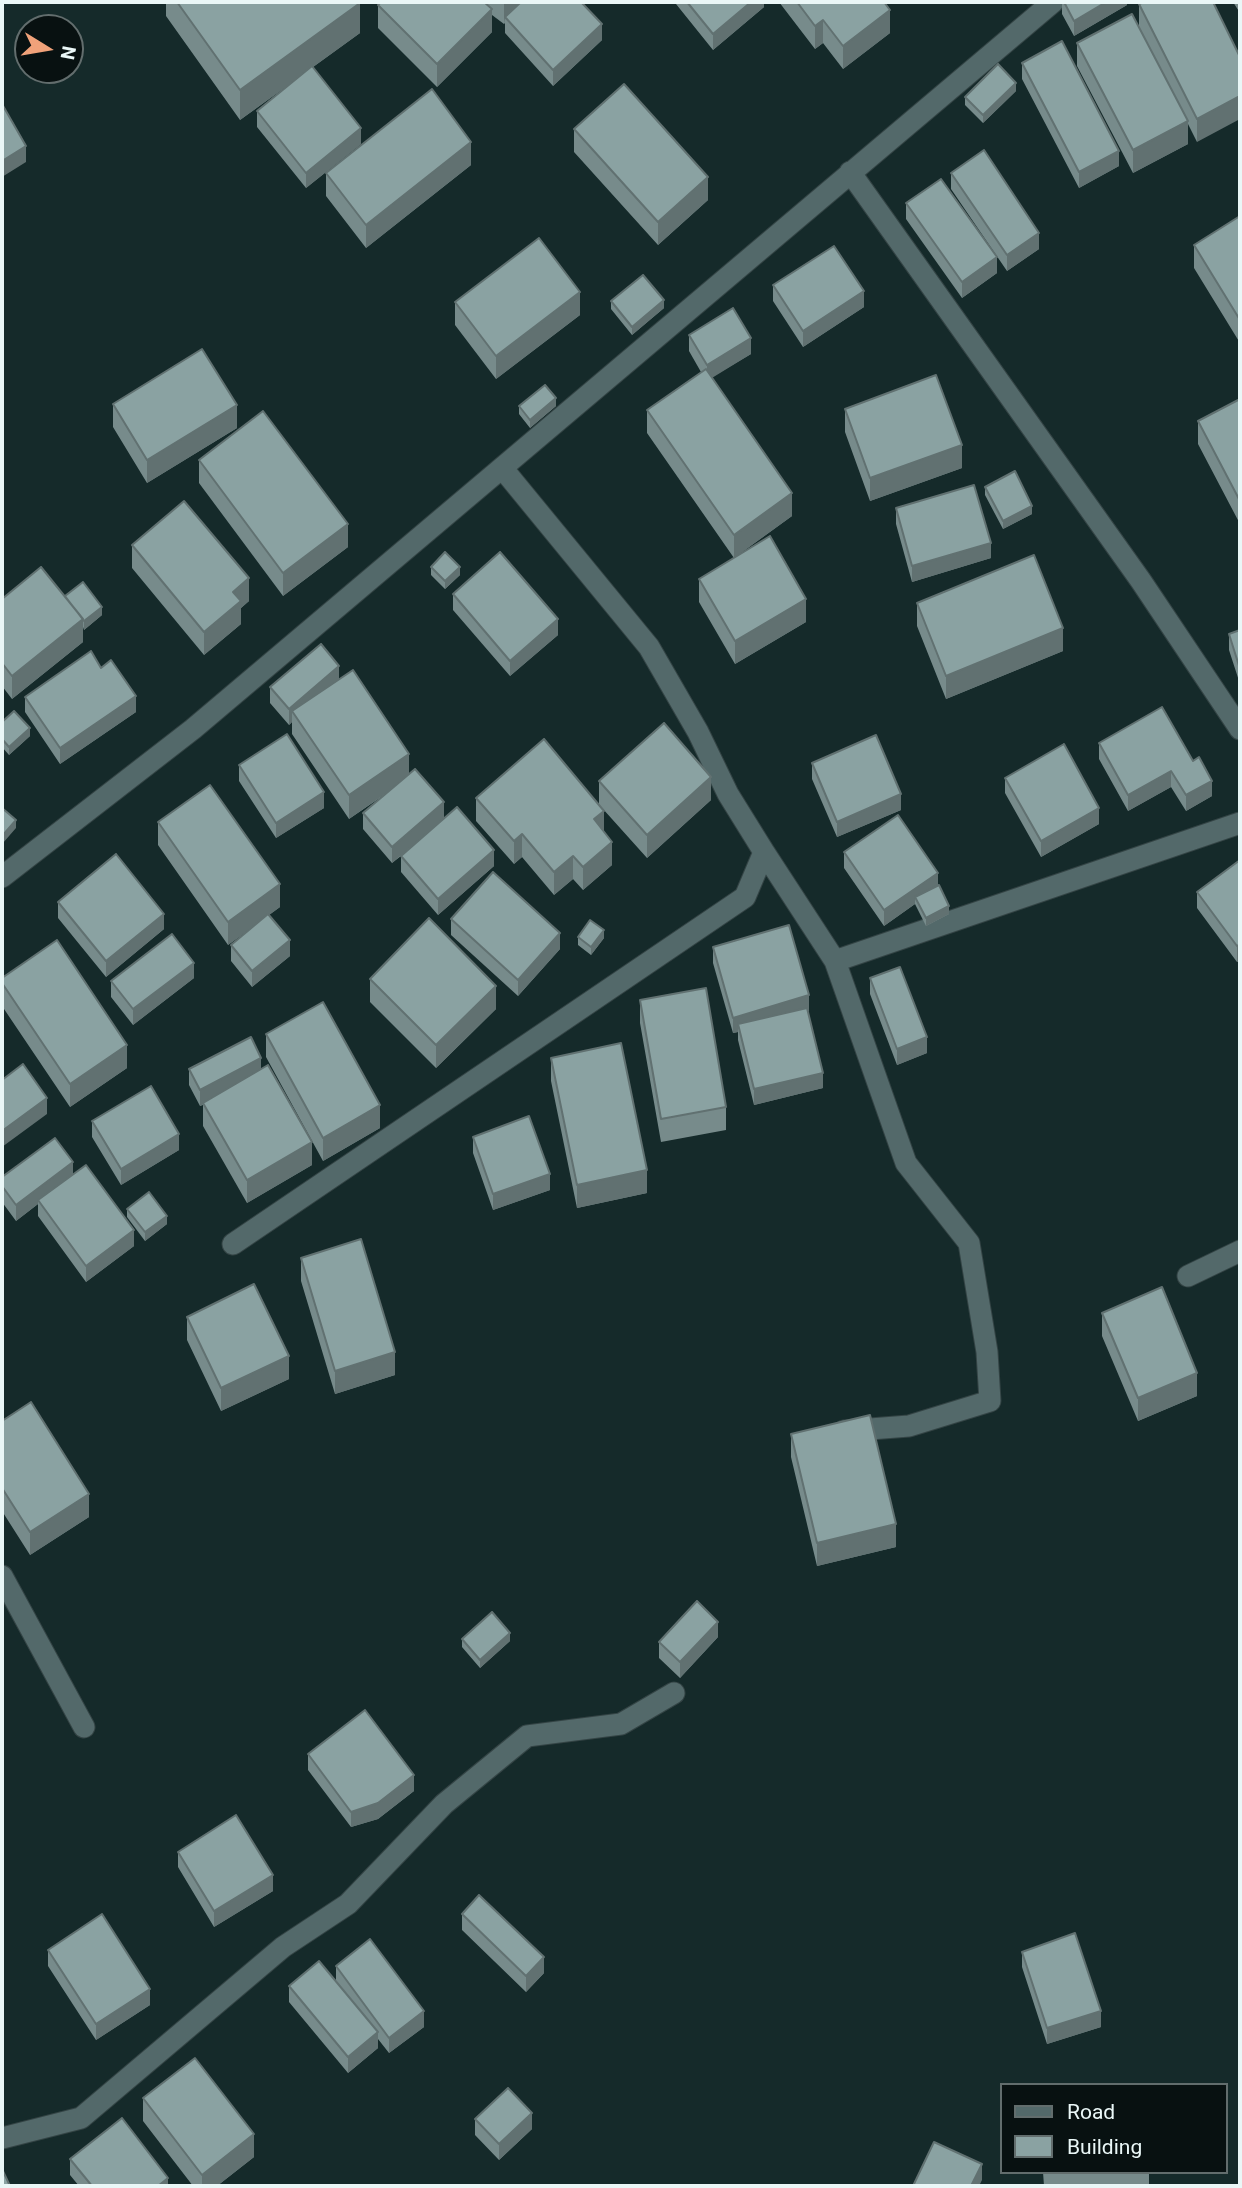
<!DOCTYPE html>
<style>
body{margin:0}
#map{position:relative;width:1242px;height:2188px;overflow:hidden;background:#152a2a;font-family:Roboto,sans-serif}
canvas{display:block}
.frame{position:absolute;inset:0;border:4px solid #eaf7f7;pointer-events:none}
.legend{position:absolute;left:1000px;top:2083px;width:228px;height:91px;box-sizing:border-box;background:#081111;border:2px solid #626d6d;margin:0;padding:9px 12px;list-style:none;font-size:21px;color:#eaf7f7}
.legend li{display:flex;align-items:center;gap:14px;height:35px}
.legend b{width:35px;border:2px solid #626d6d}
.north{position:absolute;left:14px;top:14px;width:70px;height:70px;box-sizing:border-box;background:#081111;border:2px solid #626d6d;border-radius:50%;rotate:101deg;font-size:19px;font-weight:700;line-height:28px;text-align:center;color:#eaf7f7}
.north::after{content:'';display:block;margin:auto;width:24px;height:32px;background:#f0a27a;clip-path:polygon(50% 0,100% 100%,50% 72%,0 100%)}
</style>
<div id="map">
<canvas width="1242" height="2188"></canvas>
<div class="frame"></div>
<ul class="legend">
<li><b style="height:9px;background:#53696a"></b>Road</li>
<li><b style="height:19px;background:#8aa2a2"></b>Building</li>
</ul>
<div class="north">N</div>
</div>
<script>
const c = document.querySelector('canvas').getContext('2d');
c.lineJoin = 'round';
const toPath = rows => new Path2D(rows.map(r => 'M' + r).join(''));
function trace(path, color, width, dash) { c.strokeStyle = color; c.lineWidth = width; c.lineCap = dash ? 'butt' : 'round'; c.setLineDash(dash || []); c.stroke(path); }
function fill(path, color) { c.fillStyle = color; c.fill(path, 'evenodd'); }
const minor = toPath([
 [850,172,1141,581,1240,729],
 [764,852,835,961,906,1163,969,1243,987,1352,990,1401,909,1426,844,1431],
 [2,877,193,729,1053,2],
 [835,961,1240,823],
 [233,1244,745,897,764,852,728,794,698,732,649,647,503,469],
 [1188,1276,1240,1251],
 [2,1576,84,1727],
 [2,2138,81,2118,283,1947,348,1904,444,1804,527,1736,621,1724,674,1693]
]);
trace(minor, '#344445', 23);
trace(minor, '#53696a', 21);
fill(toPath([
 [166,2,359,2,360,33,313,67,361,144,306,188,257,127,257,111,294,81,240,120,166,16],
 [381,2,581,2,602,40,553,86,505,33,505,23,504,24,492,15,492,32,437,87,378,28,378,5],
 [676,2,764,2,764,7,713,50,676,4],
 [779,2,884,2,890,33,843,69,823,43,815,49],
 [1062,2,1127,2,1127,5,1074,36,1062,14],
 [1213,2,1197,142,1188,124,1188,144,1133,173,1077,66,1077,43,1139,27,1139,4],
 [1233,2,1240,2,1240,13],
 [1022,63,1119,166,1079,188,1022,79],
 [1016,91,983,123,965,105,965,97],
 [574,129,708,200,658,245,574,152],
 [471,165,366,248,326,196,326,173],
 [1239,166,1240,166,1240,185,1239,182],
 [951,173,1039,249,1007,271,951,189],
 [906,203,997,273,962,298,906,219],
 [1240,216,1240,343,1194,268,1194,245],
 [773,285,864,307,803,347,773,301],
 [611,301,664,308,632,335,611,309],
 [455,302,580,315,496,379,455,325],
 [689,335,751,354,712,377,792,516,734,558,647,433,647,410,701,372,689,351],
 [1240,399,1240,524,1198,444,1198,421],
 [113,404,237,428,147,483,113,427],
 [519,406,556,406,530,428,519,414],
 [845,409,962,468,870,501,845,432],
 [199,460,348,547,283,596,199,483],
 [985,487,1032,514,1003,529,985,495],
 [896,508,991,558,912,582,896,524],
 [132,545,249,601,241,608,241,624,204,655,132,568],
 [431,567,460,575,445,589,431,575],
 [699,579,806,622,735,664,699,602],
 [453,594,558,635,510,676,453,610],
 [65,597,102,615,84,630,83,627,83,642,12,699,2,686,2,599],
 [917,603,1063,651,946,699,917,626],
 [1240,630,1240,684,1229,650,1229,634],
 [101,668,136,712,60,764,25,712,25,697],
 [339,679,409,774,444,817,494,866,438,915,401,872,401,856,392,863,363,829,363,813,390,791,349,819,292,734,292,722,289,725,270,703,270,687],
 [1162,707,1212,796,1186,811,1171,787,1128,811,1099,759,1099,743],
 [2,722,30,736,9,755,2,747],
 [812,763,901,810,837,837,812,779],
 [239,765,324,808,276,838,239,781],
 [1005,778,1099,824,1041,857,1005,793],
 [599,781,711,800,647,858,603,809,604,832,612,865,583,890,573,879,554,895,522,857,514,864,476,821,476,798,599,804],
 [158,822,280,907,269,915,290,956,252,987,231,961,231,945,257,924,228,945,158,845],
 [844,852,938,886,949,914,926,926,915,904,884,926,844,868],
 [1240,860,1240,960,1237,962,1197,908,1197,892],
 [58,902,164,929,106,977,58,918],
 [451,919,560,949,518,996,451,935],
 [578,937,604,938,591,955,578,945],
 [713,947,809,1011,808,1011,823,1088,754,1105,738,1040,738,1032,733,1033,713,963],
 [2,978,127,1068,70,1107,2,1006],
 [194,978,133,1025,111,997,111,981],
 [870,978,927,1053,897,1065,870,994],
 [370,979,496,1009,436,1068,370,1002],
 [640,1000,726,1107,726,1130,661,1142,640,1023],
 [266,1034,380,1128,323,1161,266,1057],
 [551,1058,647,1193,577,1208,551,1081],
 [189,1069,261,1069,312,1165,247,1203,203,1126,203,1105,200,1106,189,1085],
 [92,1121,179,1150,121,1185,92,1137],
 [473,1137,550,1190,493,1210,473,1153],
 [2,1177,134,1246,86,1282,38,1216,38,1204,16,1221,2,1202],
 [127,1209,167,1224,145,1241,127,1217],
 [301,1258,395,1375,335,1394,301,1281],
 [1102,1313,1197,1396,1138,1421,1102,1336],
 [187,1317,289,1379,221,1411,187,1340],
 [2,1421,89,1517,30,1555,2,1511],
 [791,1434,896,1547,817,1566,791,1457],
 [718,1637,680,1678,659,1658,659,1642],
 [462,1639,510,1641,480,1668,462,1647],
 [308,1754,414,1791,378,1819,351,1827,308,1770],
 [178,1852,273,1891,214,1927,178,1867],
 [462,1914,544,1973,526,1992,462,1930],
 [48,1950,150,2005,96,2040,48,1966],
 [1022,1952,1101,2027,1047,2044,1022,1967],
 [336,1966,424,2027,389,2053,378,2039,378,2048,348,2073,289,2002,289,1986,336,1981],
 [143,2098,254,2157,217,2186,193,2186,143,2121],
 [475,2119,532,2129,499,2160,475,2135],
 [70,2159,168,2186,79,2186,70,2175],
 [1043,2172,1149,2172,1149,2186,1044,2186]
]), '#778b8b');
fill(toPath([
 [504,2,522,2,505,17,504,24],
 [751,2,764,2,764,7,713,50,713,34],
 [1106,2,1127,2,1127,5,1074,36,1074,21],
 [360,3,360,33,240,120,240,90],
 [492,9,492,32,437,87,437,64],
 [890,10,890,33,843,69,843,46],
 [823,20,823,43,815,49,815,26],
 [602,24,602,40,553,86,553,70],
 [1016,83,1016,91,983,123,983,115],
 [1240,96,1240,119,1197,142,1197,119],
 [1188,121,1188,144,1133,173,1133,150],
 [361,128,361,144,306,188,306,173],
 [471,142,471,165,366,248,366,225],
 [26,146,26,162,2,177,2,161],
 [1119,151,1119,166,1079,188,1079,172],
 [708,177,708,200,658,245,658,222],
 [1039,233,1039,249,1007,271,1007,255],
 [997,257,997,273,962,298,962,282],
 [864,291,864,307,803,347,803,331],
 [580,292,580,315,496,379,496,356],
 [664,300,664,308,632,335,632,327],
 [751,338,751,354,707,381,707,365],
 [556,398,556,406,530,428,530,420],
 [237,405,237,428,147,483,147,460],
 [962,445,962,468,870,501,870,478],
 [792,493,792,516,734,558,734,535],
 [1032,506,1032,514,1003,529,1003,521],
 [348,524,348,547,283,596,283,573],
 [991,543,991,558,912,582,912,566],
 [460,567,460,575,445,589,445,581],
 [249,578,249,601,241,608,241,624,204,655,204,632,233,592],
 [806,599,806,622,735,664,735,641],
 [102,607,102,615,84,630,84,621],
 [83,619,83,642,12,699,12,676],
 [558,619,558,635,510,676,510,661],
 [1063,628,1063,651,946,699,946,676],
 [339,666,339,682,292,711,292,722,289,725,289,709],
 [136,696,136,712,60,764,60,748],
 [30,728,30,736,9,755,9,747],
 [409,754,409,777,349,819,349,795],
 [1171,771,1171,787,1128,811,1128,795],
 [711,777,711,800,647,858,647,835],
 [1212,781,1212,796,1186,811,1186,795],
 [324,792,324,808,276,838,276,823],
 [901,794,901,810,837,837,837,822],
 [444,802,444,818,392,863,392,847],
 [1099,808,1099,824,1041,857,1041,841],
 [604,811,604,834,594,819],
 [16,820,16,828,3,843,3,848,2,849,3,835],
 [522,834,522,857,514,864,514,841],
 [612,842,612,865,583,890,583,867],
 [494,850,494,866,438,915,438,899],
 [573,856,573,879,554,895,554,872],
 [938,873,938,889,915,897,915,904,884,926,884,910],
 [280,884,280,907,228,945,228,922],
 [949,906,949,914,926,926,926,918],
 [164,914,164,929,106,977,106,961],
 [604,930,604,938,591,955,591,947],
 [560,933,560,949,518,996,518,980],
 [290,940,290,956,252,987,252,971],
 [1240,944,1240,960,1237,962,1237,946],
 [194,963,194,978,133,1025,133,1009],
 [496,986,496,1009,436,1068,436,1045],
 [809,995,809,1011,740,1031,738,1024,738,1032,733,1033,733,1018],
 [927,1037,927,1053,897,1065,897,1049],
 [127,1045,127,1068,70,1107,70,1084],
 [261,1058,261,1074,200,1106,200,1090],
 [823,1073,823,1088,754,1105,754,1089],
 [47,1098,47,1114,2,1147,2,1131],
 [380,1105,380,1128,323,1161,323,1138],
 [179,1134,179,1150,121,1185,121,1169],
 [312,1142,312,1165,247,1203,247,1180],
 [73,1162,73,1178,38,1200,38,1204,16,1221,16,1205],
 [647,1170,647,1193,577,1208,577,1185],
 [550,1174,550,1190,493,1210,493,1194],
 [167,1216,167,1224,145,1241,145,1232],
 [134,1230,134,1246,86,1282,86,1266],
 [395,1352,395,1375,335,1394,335,1371],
 [289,1356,289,1379,221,1411,221,1388],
 [1197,1373,1197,1396,1138,1421,1138,1398],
 [89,1494,89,1517,30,1555,30,1532],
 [896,1524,896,1547,817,1566,817,1543],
 [718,1622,718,1637,680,1678,680,1662],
 [510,1633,510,1641,480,1668,480,1660],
 [414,1775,414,1791,378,1819,351,1827,351,1812],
 [273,1875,273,1891,214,1927,214,1911],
 [544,1957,544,1973,526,1992,526,1976],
 [150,1989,150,2005,96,2040,96,2024],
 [424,2011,424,2027,389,2053,389,2038],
 [1101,2011,1101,2027,1047,2044,1047,2028],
 [378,2032,378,2048,348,2073,348,2057],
 [532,2113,532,2129,499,2160,499,2144],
 [254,2134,254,2157,217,2186,202,2186,202,2175],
 [982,2164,982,2180,979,2186,971,2186],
 [168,2178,168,2186,158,2186]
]), '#617171');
const building = toPath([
 [177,2,359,2,360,3,240,90,177,2],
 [381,2,484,2,492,9,437,64,378,5,381,2],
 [521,2,581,2,602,24,553,70,505,17,521,2],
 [687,2,751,2,713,34,687,2],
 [797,2,884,2,890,10,843,46,823,20,815,26,797,2],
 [1064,2,1106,2,1074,21,1064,2],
 [1144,2,1213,2,1240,57,1240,96,1197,119,1139,4,1144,2],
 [1132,14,1188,121,1133,150,1077,43,1132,14],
 [1062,41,1119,151,1079,172,1022,63,1062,41],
 [998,64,1016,83,983,115,965,97,998,64],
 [312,66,361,128,306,173,257,111,312,66],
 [624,84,708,177,658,222,574,129,624,84],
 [432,89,471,142,366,225,326,173,432,89],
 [2,104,26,146,2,161,2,104],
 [984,150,1039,233,1007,255,951,173,984,150],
 [941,179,997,257,962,282,906,203,941,179],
 [1240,216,1240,320,1194,245,1240,216],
 [539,238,580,292,496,356,455,302,539,238],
 [834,246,864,291,803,331,773,285,834,246],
 [643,275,664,300,632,327,611,301,643,275],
 [733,308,751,338,707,365,689,335,733,308],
 [202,349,237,405,147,460,113,404,202,349],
 [706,369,792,493,734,535,647,410,706,369],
 [936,375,962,445,870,478,845,409,936,375],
 [545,385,556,398,530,420,519,406,545,385],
 [1240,399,1240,501,1198,421,1240,399],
 [263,411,348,524,283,573,199,460,263,411],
 [1015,471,1032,506,1003,521,985,487,1015,471],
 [974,485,991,543,912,566,896,508,974,485],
 [184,501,249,578,233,592,241,601,204,632,132,545,184,501],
 [770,536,806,599,735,641,699,579,770,536],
 [445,552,460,567,445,581,431,567,445,552],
 [500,552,558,619,510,661,453,594,500,552],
 [1034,555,1063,628,946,676,917,603,1034,555],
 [41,567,83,619,12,676,2,663,2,599,41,567],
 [83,582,102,607,84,621,65,596,83,582],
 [1240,630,1240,669,1229,634,1240,630],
 [321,644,339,666,289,709,270,687,321,644],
 [91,651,101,668,111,660,136,696,60,748,25,697,91,651],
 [353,670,409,754,349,795,292,711,353,670],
 [1162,707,1193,761,1199,757,1212,781,1186,795,1171,771,1128,795,1099,743,1162,707],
 [14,711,30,728,9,747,2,739,2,722,14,711],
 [664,723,711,777,647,835,599,781,664,723],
 [287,734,324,792,276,823,239,765,287,734],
 [876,735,901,794,837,822,812,763,876,735],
 [544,739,604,811,594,819,612,842,583,867,573,856,554,872,522,834,514,841,476,798,544,739],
 [1064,744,1099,808,1041,841,1005,778,1064,744],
 [415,769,444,802,392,847,363,813,415,769],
 [210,785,280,884,228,922,158,822,210,785],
 [457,807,494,850,438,899,401,856,457,807],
 [2,808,16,820,3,835,2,834,2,808],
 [898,815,938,873,884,910,844,852,898,815],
 [116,854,164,914,106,961,58,902,116,854],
 [1240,860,1240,944,1237,946,1197,892,1240,860],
 [493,872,560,933,518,980,451,919,493,872],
 [939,885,949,906,926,918,915,897,939,885],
 [268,914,290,940,252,971,231,945,268,914],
 [429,918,496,986,436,1045,370,979,429,918],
 [590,920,604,930,591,947,578,937,590,920],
 [789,925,809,995,733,1018,713,947,789,925],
 [172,934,194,963,133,1009,111,981,172,934],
 [57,940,127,1045,70,1084,2,983,2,978,57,940],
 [900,967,927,1037,897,1049,870,978,900,967],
 [706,988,726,1107,661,1119,640,1000,706,988],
 [323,1002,380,1105,323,1138,266,1034,323,1002],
 [807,1008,823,1073,754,1089,738,1024,807,1008],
 [251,1037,261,1058,200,1090,189,1069,251,1037],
 [621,1043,647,1170,577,1185,551,1058,621,1043],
 [23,1064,47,1098,2,1131,2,1080,23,1064],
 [268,1065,312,1142,247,1180,203,1103,268,1065],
 [151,1086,179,1134,121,1169,92,1121,151,1086],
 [529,1116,550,1174,493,1194,473,1137,529,1116],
 [55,1138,73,1162,16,1205,2,1186,2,1177,55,1138],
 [86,1165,134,1230,86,1266,38,1200,86,1165],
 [149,1192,167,1216,145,1232,127,1209,149,1192],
 [361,1239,395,1352,335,1371,301,1258,361,1239],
 [254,1284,289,1356,221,1388,187,1317,254,1284],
 [1162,1287,1197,1373,1138,1398,1102,1313,1162,1287],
 [31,1402,89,1494,30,1532,2,1488,2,1421,31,1402],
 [870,1415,896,1524,817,1543,791,1434,870,1415],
 [697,1601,718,1622,680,1662,659,1642,697,1601],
 [492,1612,510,1633,480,1660,462,1639,492,1612],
 [365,1710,414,1775,378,1803,351,1812,308,1754,365,1710],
 [236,1815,273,1875,214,1911,178,1852,236,1815],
 [479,1895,544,1957,526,1976,462,1914,479,1895],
 [102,1914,150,1989,96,2024,48,1950,102,1914],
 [1075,1933,1101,2011,1047,2028,1022,1952,1075,1933],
 [370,1939,424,2011,389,2038,336,1966,370,1939],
 [319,1961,378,2032,348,2057,289,1986,319,1961],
 [195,2058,254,2134,202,2175,143,2098,195,2058],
 [508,2088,532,2113,499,2144,475,2119,508,2088],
 [122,2118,168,2178,158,2186,92,2186,70,2159,122,2118],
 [934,2142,982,2164,971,2186,913,2186,934,2142],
 [2,2169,10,2186,2,2186,2,2169]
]);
fill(building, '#8aa2a2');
trace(building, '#617171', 2);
</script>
